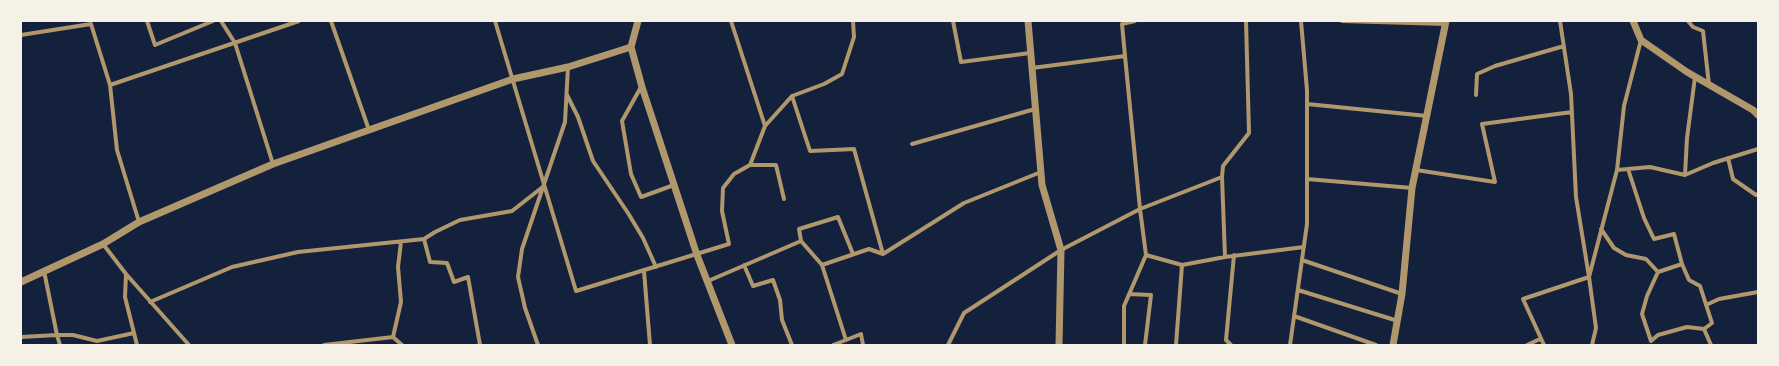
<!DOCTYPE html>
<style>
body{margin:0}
#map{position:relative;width:1779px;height:366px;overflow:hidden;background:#14213d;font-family:"Varela Round",sans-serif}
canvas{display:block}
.frame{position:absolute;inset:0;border:22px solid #f6f1e7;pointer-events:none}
</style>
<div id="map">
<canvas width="1779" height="366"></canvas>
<div class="frame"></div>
</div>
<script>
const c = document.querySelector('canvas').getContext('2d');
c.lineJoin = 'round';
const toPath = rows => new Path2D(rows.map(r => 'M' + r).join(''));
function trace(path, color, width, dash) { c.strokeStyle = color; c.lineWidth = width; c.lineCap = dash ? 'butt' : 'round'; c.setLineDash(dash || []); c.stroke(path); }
trace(toPath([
 [147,21,155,45,213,21],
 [221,21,235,43,273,164],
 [331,21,369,130],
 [495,21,576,291,729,244,722,211,723,188,734,174,750,165,765,126,792,96,824,84,842,74,854,37,853,21],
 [731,21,765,126],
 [953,21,961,62,1030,53],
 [1342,21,1446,24],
 [1688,21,1693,27,1703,31,1709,85],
 [21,35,91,24,110,85,117,150,139,222],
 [1125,56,1122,24,1135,21],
 [1032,68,1125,56,1140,209,1146,255],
 [110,85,299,21],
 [641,87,622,121,631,174,641,197,674,185],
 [567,95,578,117,593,161,628,213,643,238,656,267],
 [1476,95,1477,74,1495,66,1564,46],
 [792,96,810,151,854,149,883,254,964,203,1041,172],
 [1307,104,1427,116],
 [912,144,1035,109],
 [1728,158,1733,179,1756,195,1758,194],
 [750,165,776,165,784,199],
 [1628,169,1644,218,1654,239,1674,234,1682,264],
 [1416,170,1495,182,1482,124,1572,112],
 [1617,170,1624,106,1641,40],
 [1685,175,1687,138,1695,77],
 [1307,179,1412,188],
 [1601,229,1614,248,1626,255,1646,259,1658,272,1682,264,1689,280,1700,286,1712,323,1704,329,1711,345],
 [424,239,430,262,447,263,454,282,468,277,480,345],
 [801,241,799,229,838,217,853,254],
 [103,244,126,274,189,345],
 [1225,257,1222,177,1223,166,1249,133,1246,21],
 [1302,260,1402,294],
 [744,265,753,286,773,280,780,300,782,320,792,345],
 [822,265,846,340,833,345],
 [644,271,650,345],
 [1658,272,1647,296,1642,314,1651,341,1658,335,1687,327,1704,329],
 [126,274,125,297,137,345],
 [708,281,801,241,822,265,869,249,883,254],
 [1298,290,1398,321],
 [1129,294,1151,295,1145,345],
 [150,302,232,267,298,252,424,239,435,232,460,220,512,211,544,186],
 [1706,305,1719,299,1758,292],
 [1294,316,1376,345],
 [21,337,57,335,44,271],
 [393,337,401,302,398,267,401,242],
 [846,340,861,334,863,345],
 [60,345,57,335,73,335,97,341,134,333],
 [324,345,393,337,402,345],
 [538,345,525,308,518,277,522,249,565,122,568,67],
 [948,345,964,313,1061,250,1140,209,1222,177],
 [1124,345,1124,306,1146,255,1182,265,1225,257,1304,247],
 [1176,345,1182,265],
 [1231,345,1226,340,1234,255],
 [1290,345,1307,224,1307,90,1301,21],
 [1527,345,1540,339],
 [1544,345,1523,299,1589,277,1576,197,1571,94,1560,21],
 [1592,345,1596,328,1589,277,1617,170,1650,167,1685,175,1713,163,1758,149]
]), '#b1986c', 4);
trace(toPath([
 [638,21,631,47,642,87,697,255,732,345],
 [1028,21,1042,185,1061,250,1059,345],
 [1633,21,1641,40,1687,72,1753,110,1758,115],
 [21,282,103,244,139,222,273,164,513,79,568,67,631,47],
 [1393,345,1402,294,1412,188,1446,21]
]), '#b1986c', 7);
</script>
